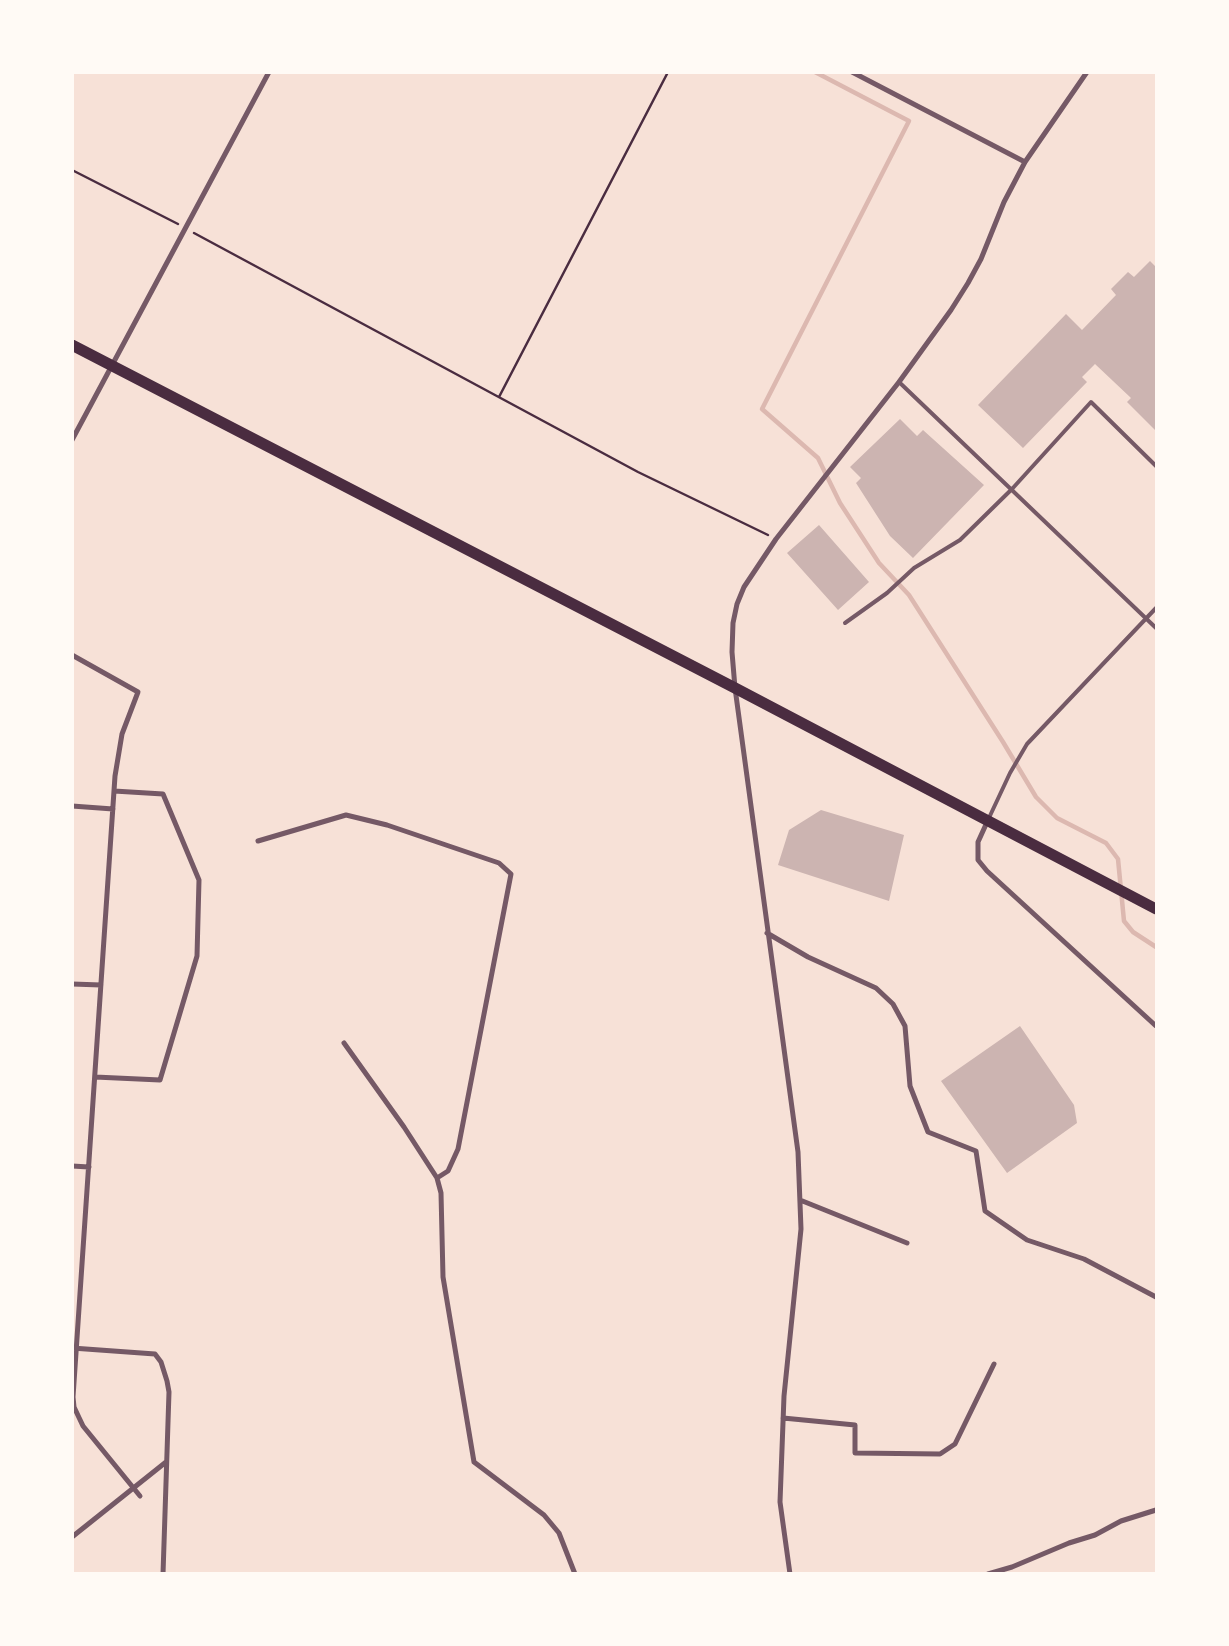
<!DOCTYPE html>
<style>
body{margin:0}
#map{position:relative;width:1229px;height:1646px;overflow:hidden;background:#f7e1d7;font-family:"Fira Sans",sans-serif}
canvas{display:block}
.frame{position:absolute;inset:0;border:74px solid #fffaf5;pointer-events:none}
</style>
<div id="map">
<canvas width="1229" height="1646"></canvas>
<div class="frame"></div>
</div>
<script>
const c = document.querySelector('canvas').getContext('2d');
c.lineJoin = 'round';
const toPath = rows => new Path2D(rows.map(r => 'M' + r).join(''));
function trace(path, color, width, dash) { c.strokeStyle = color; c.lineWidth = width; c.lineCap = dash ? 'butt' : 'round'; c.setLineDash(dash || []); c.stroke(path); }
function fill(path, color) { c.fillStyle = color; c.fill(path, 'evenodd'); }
trace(toPath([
 [815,72,909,121,762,409,818,458,840,503,879,563,909,595,1003,742,1036,797,1057,818,1106,843,1118,859,1124,921,1133,932,1156,947]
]), '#dcb8b0', 4.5);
fill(toPath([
 [1150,261,1156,267,1156,431,1127,402,1131,398,1095,364,1082,377,1087,382,1023,448,978,405,1066,314,1082,330,1116,295,1111,289,1128,272,1134,277],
 [900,419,917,436,923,430,984,485,913,558,890,536,856,483,861,478,850,467],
 [819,525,869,582,838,610,787,553],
 [821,810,904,835,889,901,778,865,789,830],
 [1020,1026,1074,1105,1077,1123,1007,1173,941,1081]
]), '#ccb4b1');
trace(toPath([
 [72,170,178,224],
 [194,233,638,472,768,535],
 [499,397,668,72]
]), '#4a2c40', 2.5);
trace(toPath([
 [899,382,1156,628],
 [845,623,887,593,914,568,960,540,1012,489,1091,402,1156,466],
 [988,820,1010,773,1027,744,1156,608]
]), '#755966', 4);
trace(toPath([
 [852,72,1025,162],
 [72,440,269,72],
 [72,655,138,692,122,734,115,776,73,1397,74,1407,83,1426,140,1496],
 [72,806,113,809],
 [988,820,978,842,978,860,987,871,1156,1026],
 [258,841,346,815,387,825,499,863,511,874,458,1149,448,1171,437,1178],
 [767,933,808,957,876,988,893,1004,905,1026,910,1086,928,1132,976,1151,985,1211,1027,1240,1084,1259,1156,1297],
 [72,984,101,985],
 [344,1043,404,1127,437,1178,441,1193,443,1277,474,1462,544,1515,559,1533,575,1574],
 [95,1077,160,1080,197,956,199,880,163,794,114,791],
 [72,1166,89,1167],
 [800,1200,907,1243],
 [72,1348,155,1354,161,1362,167,1381,169,1392,163,1574],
 [783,1418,855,1425,855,1453,940,1454,955,1444,994,1364],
 [72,1537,166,1462],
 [790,1574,780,1502,784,1396,801,1229,798,1152,735,688,732,652,733,623,737,604,744,587,776,539,899,382,951,310,968,283,981,259,1004,202,1025,162,1087,72],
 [988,1574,1012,1567,1069,1543,1095,1535,1121,1521,1156,1510]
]), '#755966', 5);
trace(toPath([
 [72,345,735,688,1156,909]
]), '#4a2c40', 11);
</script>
